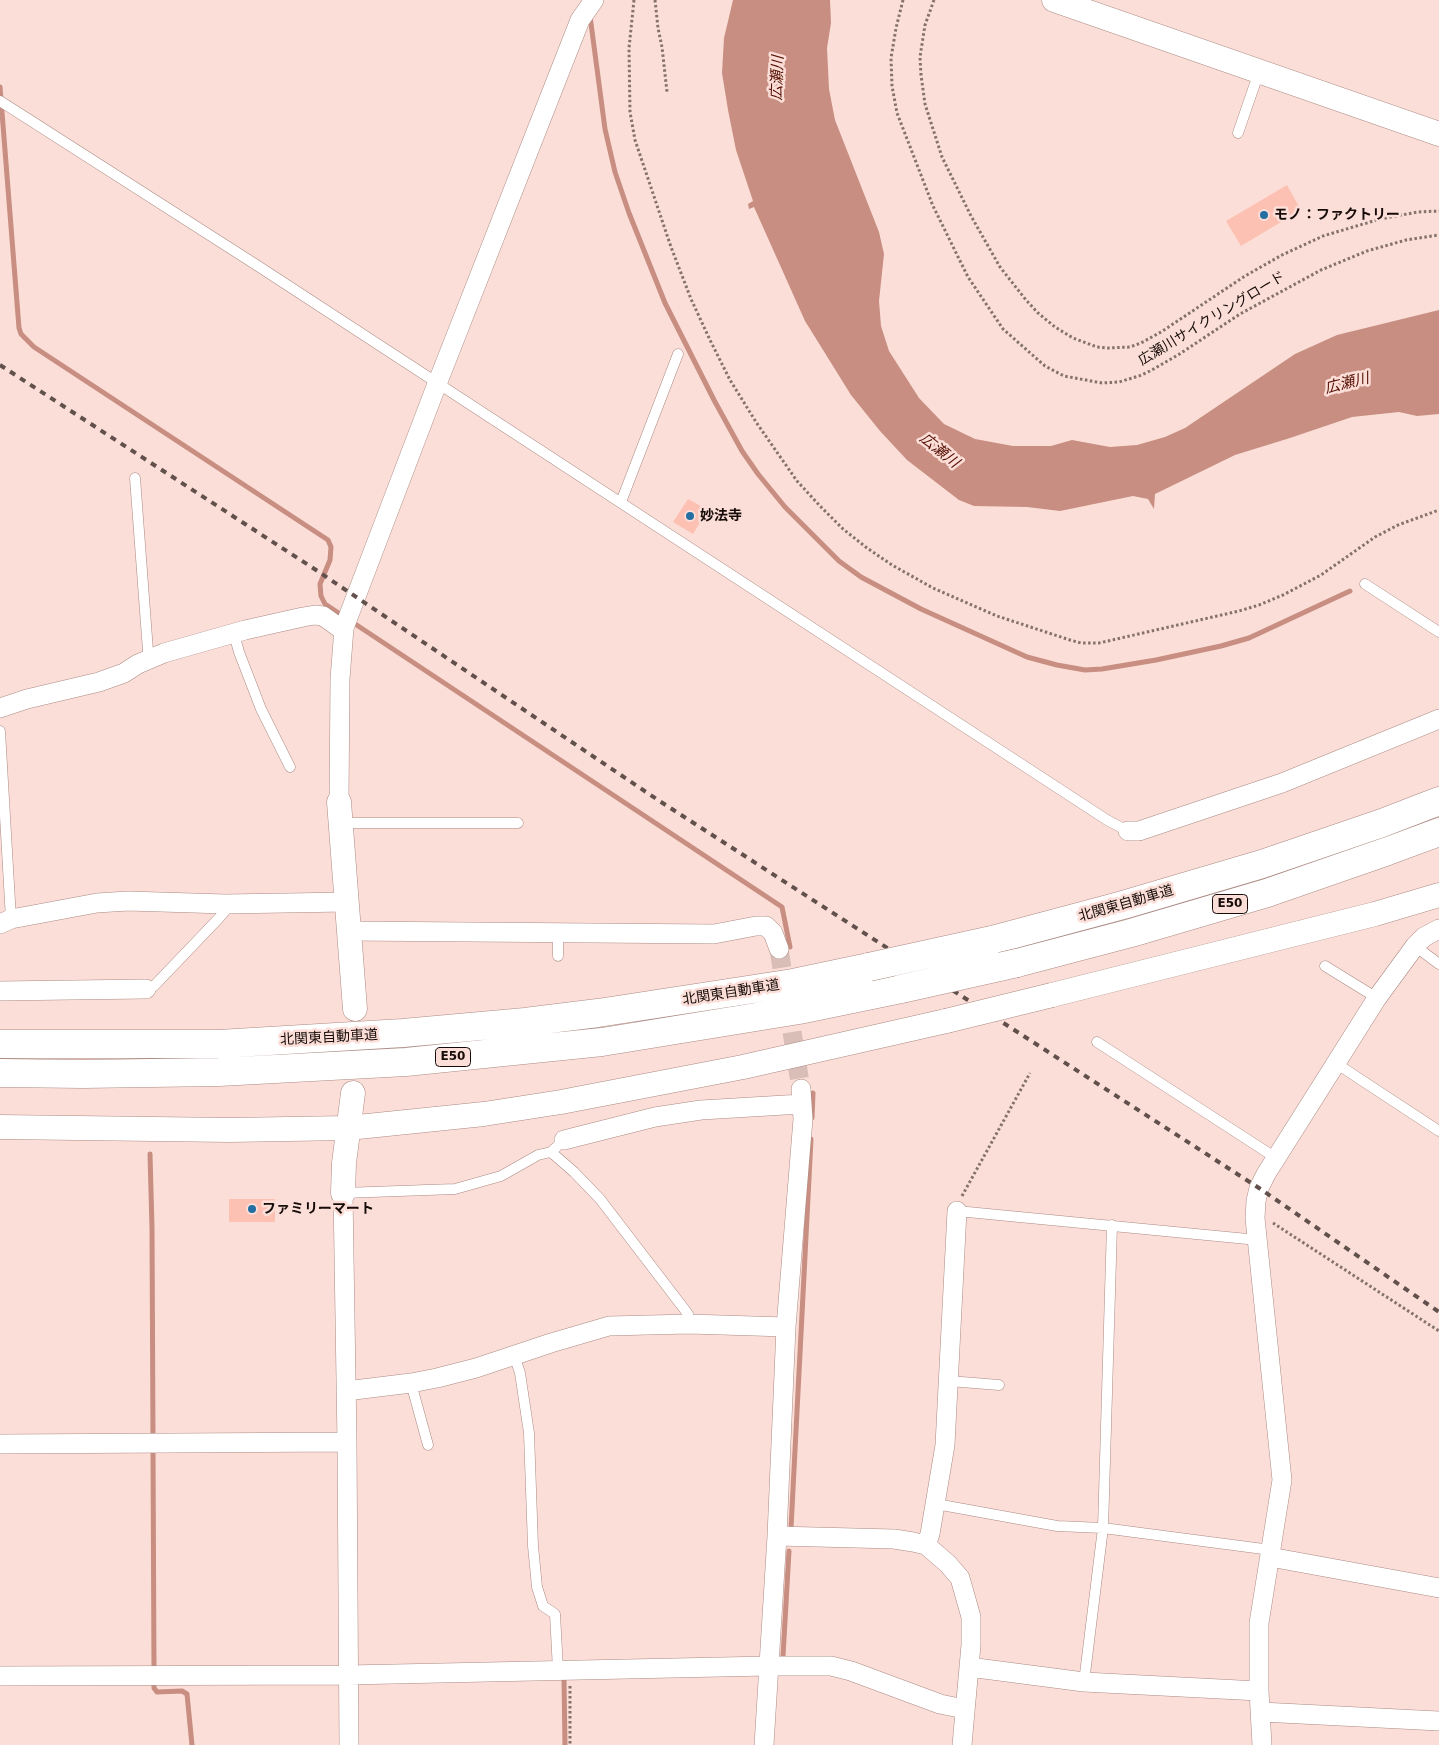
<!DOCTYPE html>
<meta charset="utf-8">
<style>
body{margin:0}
canvas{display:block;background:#fbded7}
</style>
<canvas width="1439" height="1745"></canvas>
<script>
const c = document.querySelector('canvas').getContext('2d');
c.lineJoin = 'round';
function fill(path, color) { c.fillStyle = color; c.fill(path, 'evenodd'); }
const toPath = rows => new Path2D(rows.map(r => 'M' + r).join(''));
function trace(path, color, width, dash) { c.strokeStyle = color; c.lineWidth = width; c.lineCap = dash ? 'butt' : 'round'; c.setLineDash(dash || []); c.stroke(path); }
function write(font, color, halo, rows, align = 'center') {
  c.font = font + ' "DejaVu Sans","Noto Sans JP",sans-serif'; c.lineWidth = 5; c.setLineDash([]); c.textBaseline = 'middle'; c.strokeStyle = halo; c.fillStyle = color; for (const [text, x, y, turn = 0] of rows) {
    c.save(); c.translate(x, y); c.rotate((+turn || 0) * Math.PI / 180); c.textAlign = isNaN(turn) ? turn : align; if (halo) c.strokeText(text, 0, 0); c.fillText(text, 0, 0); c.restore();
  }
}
fill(toPath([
 [733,0,830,0,831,23,827,48,829,89,835,120,879,232,884,254,879,301,881,326,889,351,919,398,944,424,975,439,1013,446,1051,446,1072,440,1110,447,1137,445,1165,437,1185,428,1295,354,1337,335,1439,310,1439,414,1417,416,1399,412,1352,417,1290,438,1235,455,1155,494,1154,509,1148,499,1133,496,1060,511,1027,507,974,506,959,500,907,460,880,431,851,395,805,321,754,207,749,209,748,204,753,201,736,150,728,110,722,73,724,38]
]), '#c78e81');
trace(toPath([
 [590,16,605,129,615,172,629,213,665,303,714,400,742,451,758,474,785,507,839,561,861,577,921,609,1027,657,1057,665,1085,670,1102,669,1156,660,1221,646,1249,638,1350,591],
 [0,87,19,328,21,334,34,347,328,540,331,547,330,560,320,584,321,596,325,604,782,907,790,947],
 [812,1118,813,1093],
 [150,1154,152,1228,153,1439],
 [153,1448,154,1672],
 [791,1528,811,1139],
 [783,1656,789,1551],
 [154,1680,154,1688,157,1692,182,1691,187,1694,192,1745],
 [564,1680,565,1745]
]), '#c78e81', 5);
fill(toPath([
 [1287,185,1301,210,1241,246,1226,221],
 [688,499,708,510,693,534,673,522],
 [229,1199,275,1199,275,1222,229,1222]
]), '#fdc1b3');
trace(toPath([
 [779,949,801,1089]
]), '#d9beb8', 19, [19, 9]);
const service = toPath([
 [0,101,258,266,1107,820,1128,831],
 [1238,133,1259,72],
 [135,478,148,651,152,658],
 [621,502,678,354],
 [1365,584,1439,632],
 [234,634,239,652,261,709,290,767],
 [0,731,11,919],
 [340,823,518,823],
 [558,933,558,956],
 [1415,946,1439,964],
 [1325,966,1377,998],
 [146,989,154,986,219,918,225,911,225,904],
 [1097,1042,1276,1158],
 [1337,1064,1439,1131],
 [564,1140,551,1152,574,1172,600,1199,688,1314,689,1324],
 [343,1193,455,1189,501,1176,538,1155,551,1152],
 [957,1211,1258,1240],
 [514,1355,520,1373,529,1433,533,1546,537,1587,543,1606,555,1614,558,1670],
 [949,1381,999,1385],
 [411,1383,428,1445],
 [936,1504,1057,1526,1103,1528,1271,1550],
 [1084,1682,1103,1528,1112,1225]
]);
const minor = toPath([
 [0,708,27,699,99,682,124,673,138,664,164,653,245,630,303,617,315,615,323,616,344,631],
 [339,802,340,679,344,628,437,384,580,20,594,0],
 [1128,831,1139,831,1282,783,1439,719],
 [0,924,11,919,97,903,128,901,225,904,347,902],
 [349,931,714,934,756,926,766,926,773,933,779,949],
 [0,991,146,989],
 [564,1140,655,1117,701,1110,802,1104],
 [343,1193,347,1442,349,1745],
 [346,1391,411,1383,437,1378,476,1368,551,1343,609,1326,689,1324,786,1327],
 [0,1444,347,1442],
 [777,1536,894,1539,913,1542,926,1545,948,1564,960,1578,971,1617,971,1645,962,1745],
 [926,1545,930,1534,945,1445,957,1211],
 [1270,1557,1439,1588],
 [969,1667,1084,1682,1259,1691],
 [0,1676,348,1675,768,1666,831,1666,851,1671,940,1704,964,1709],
 [1261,1712,1439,1721],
 [764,1745,777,1536,786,1327,803,1119,801,1089],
 [1262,1745,1259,1691,1259,1623,1282,1480,1255,1218,1256,1201,1259,1188,1266,1174,1377,998,1415,946,1424,937,1439,929]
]);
const tertiary = toPath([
 [1054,0,1439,134],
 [339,802,355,1009],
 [1052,995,1375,914,1439,895],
 [0,1127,230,1130,348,1128,484,1114,561,1102,743,1067,946,1021],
 [343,1193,344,1163,353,1093]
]);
const motorway = toPath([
 [992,940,1123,905,1262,864,1382,823,1439,801],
 [1017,963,1131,933,1267,893,1388,851,1439,832],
 [0,1044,219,1044,403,1033,525,1022,598,1013,793,983,869,967],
 [0,1073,83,1074,219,1072,406,1062,602,1042,799,1010,901,989]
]);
trace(service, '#ab8a83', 11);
trace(minor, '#ab8a83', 20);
trace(tertiary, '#ab8a83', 25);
trace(motorway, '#ab8a83', 29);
trace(toPath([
 [634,0,629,48,630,112,635,140,671,247,691,299,710,340,730,380,756,422,797,481,820,506,843,529,867,548,892,565,933,588,997,616,1070,640,1081,643,1099,643,1239,611,1259,605,1283,595,1321,575,1375,537,1398,525,1439,510],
 [655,0,658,28,662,47,667,92],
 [903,0,896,28,891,58,892,86,897,113,933,206,968,277,1003,329,1045,366,1064,376,1102,383,1119,382,1139,376,1150,371,1178,355,1240,314,1321,270,1367,251,1406,240,1439,235],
 [934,0,925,25,920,57,921,75,925,104,942,157,971,216,1000,267,1026,300,1038,313,1055,327,1073,338,1097,347,1108,348,1130,347,1141,343,1161,332,1245,276,1282,255,1323,236,1380,219,1418,212,1439,211],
 [962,1196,1030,1073],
 [1273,1223,1439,1331],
 [570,1686,570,1745]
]), '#85726d', 3, [2.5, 2.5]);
trace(service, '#fff', 10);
trace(minor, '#fff', 19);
trace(tertiary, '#fff', 24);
trace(motorway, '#fff', 28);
trace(toPath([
 [0,365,316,570,658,800,1259,1188,1439,1312]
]), '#61504c', 4, [6, 6]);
const tertiaryBridge = toPath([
 [946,1021,1052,995]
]);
const motorwayBridge = toPath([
 [869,967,992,940],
 [901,989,1017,963]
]);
trace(tertiaryBridge, '#ab8a83', 25, []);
trace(motorwayBridge, '#ab8a83', 29, []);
trace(tertiaryBridge, '#fff', 24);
trace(motorwayBridge, '#fff', 28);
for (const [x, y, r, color] of [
 [1264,215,5,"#246ea1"],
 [690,516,5,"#246ea1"],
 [252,1209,5,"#246ea1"]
]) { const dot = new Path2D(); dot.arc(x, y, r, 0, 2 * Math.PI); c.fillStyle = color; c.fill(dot); trace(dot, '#fbded7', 2); }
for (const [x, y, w] of [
 [1230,904,35],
 [453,1057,35]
]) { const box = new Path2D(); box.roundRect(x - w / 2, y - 9.5, w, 19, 4); c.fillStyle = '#fbded7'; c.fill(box); trace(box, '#160b08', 1); }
write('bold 12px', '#160b08', null, [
 ["E50",1230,904],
 ["E50",453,1057]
]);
write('bold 14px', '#160b08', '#fbded7', [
 ["モノ：ファクトリー",1274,215],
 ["妙法寺",700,516],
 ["ファミリーマート",262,1209]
], 'left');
write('14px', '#160b08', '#fbded7', [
 ["広瀬川サイクリングロード",1212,319,-31],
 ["北関東自動車道",1126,904,-16],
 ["北関東自動車道",731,993,-9],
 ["北関東自動車道",329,1038,-3]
]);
write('italic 15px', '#540f02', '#fbded7', [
 ["広瀬川",778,78,-88],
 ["広瀬川",1347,384,-14],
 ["広瀬川",939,451,39]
]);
</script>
